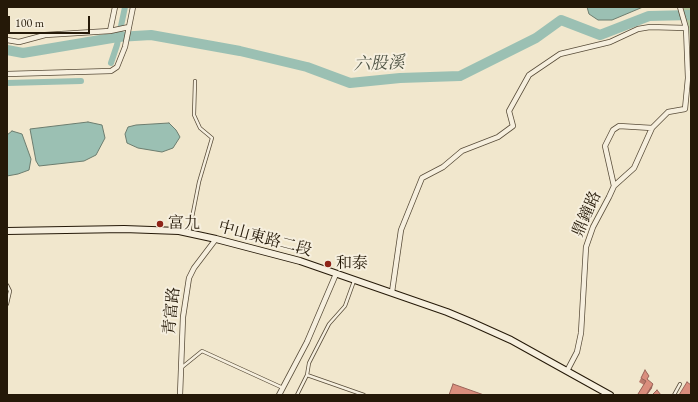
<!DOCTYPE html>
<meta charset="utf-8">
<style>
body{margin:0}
#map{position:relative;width:698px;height:402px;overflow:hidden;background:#f1e7cd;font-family:"EB Garamond",serif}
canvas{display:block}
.frame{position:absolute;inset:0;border:8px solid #251908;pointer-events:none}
.scale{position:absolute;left:8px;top:16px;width:82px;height:18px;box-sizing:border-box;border:2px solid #251908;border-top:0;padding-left:5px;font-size:12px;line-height:14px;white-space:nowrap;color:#251908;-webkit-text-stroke:3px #f6efde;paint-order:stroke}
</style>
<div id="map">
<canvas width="698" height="402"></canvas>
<div class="frame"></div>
<div class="scale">100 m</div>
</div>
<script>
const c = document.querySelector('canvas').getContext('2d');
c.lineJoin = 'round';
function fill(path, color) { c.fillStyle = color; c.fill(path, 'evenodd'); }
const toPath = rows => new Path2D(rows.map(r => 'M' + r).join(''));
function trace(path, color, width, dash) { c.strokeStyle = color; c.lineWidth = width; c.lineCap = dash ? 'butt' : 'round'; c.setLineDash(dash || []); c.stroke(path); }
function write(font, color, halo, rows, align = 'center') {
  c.font = font + ' "EB Garamond","Noto Serif TC",serif'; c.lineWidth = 4; c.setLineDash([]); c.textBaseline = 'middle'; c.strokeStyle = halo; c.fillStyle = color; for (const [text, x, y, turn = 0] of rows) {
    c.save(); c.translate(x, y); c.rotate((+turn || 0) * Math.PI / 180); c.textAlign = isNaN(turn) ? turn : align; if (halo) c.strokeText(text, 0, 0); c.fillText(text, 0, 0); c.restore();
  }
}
fill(toPath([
 [683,7,691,7,691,46,689,28]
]), '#b3c79d');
const water = toPath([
 [587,7,643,7,612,20,598,20,589,14,587,7],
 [88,122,102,125,105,138,96,155,84,161,39,166,36,161,30,129,88,122],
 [169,123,176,130,180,137,173,148,162,152,138,148,127,143,125,134,128,127,136,125,169,123],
 [12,131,22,134,31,159,29,170,18,174,7,176,7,135,12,131]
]);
fill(water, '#9bc0b3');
trace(water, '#6c7d6f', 1);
trace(toPath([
 [111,63,117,45,125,7],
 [7,83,81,81]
]), '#9bc0b3', 6);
trace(toPath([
 [7,50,23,53,118,37,151,35,240,51,307,67,350,83,400,78,460,76,536,38,561,20,600,35,649,16,691,15]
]), '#9bc0b3', 10);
const lane = toPath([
 [189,233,199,182,212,138,200,128,194,115,195,81],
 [354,281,345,306,329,324,309,363,307,375,364,395],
 [7,285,10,291,7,304],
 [181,368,202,351,283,388],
 [297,395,307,375],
 [674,395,680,384]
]);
const street = toPath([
 [110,31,115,7],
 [7,40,19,42,45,35,110,31,129,27],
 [7,74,111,71,117,67,125,47,133,7],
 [614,186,634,168,652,128],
 [392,292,401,230,422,178,443,167,462,151,498,137,513,126,509,111,529,75,560,54,610,42,638,29,650,27,686,28],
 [567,371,577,352,581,333,586,247,593,227,609,197,614,186,605,146,613,130,619,126,652,128,668,112,685,109,688,78,686,28,680,7],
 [180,395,183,317,189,278,194,268,216,239],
 [279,395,307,342,336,274]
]);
const secondary = toPath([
 [7,231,124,229,179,231,216,239,300,261,447,312,471,322,511,340,610,395]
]);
trace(lane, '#584c39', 4);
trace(street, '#584c39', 6);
trace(secondary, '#251908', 8);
trace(lane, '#f6efde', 2.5);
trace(street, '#f6efde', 4.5);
trace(secondary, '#f6efde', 6);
fill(toPath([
 [641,378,648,380,652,388,647,395,638,395,644,385,639,382]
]), '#bb7a6c');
fill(toPath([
 [653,384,652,388,647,395,646,395]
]), '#996358');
const building = toPath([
 [645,370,649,376,647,379,653,384,646,395,640,395,638,394,646,381,641,378,645,370],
 [687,382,691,385,691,395,679,395,687,382],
 [453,384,484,395,449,395,453,384],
 [657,390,661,395,652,395,657,390]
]);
fill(building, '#da8e7d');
trace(building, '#996358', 1);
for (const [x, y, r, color] of [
 [160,224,4,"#8f2418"],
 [328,264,4,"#8f2418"]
]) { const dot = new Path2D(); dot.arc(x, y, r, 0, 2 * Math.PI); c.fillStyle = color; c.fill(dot); trace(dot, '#f6efde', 1.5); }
write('16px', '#251908', '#f6efde', [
 ["鼎鐘路",587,214,-66],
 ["中山東路二段",265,239,15],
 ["青富路",172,311,-84]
]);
write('16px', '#251908', '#f6efde', [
 ["富九",168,224],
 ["和泰",336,264]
], 'left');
write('italic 17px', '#4e5344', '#f6efde', [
 ["六股溪",379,64,-2]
]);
</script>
